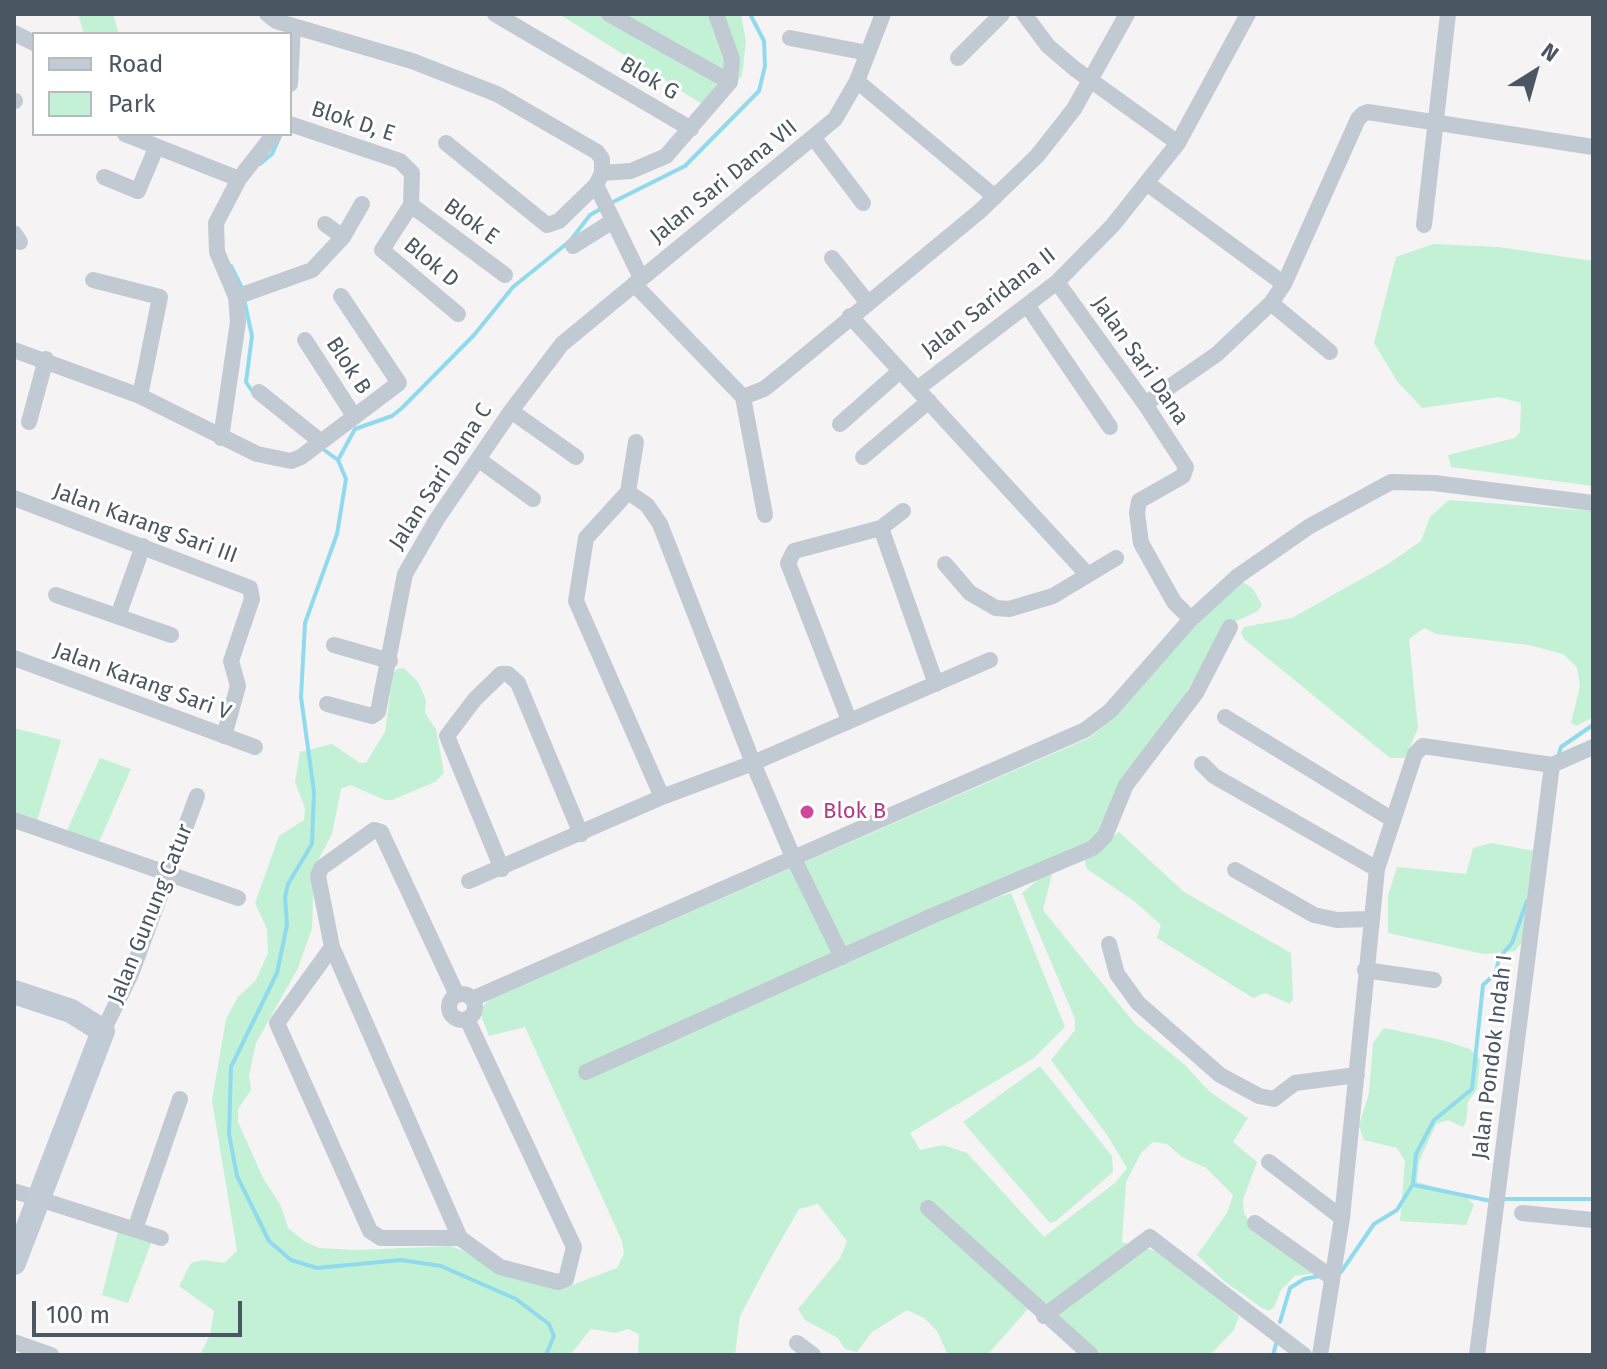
<!DOCTYPE html>
<style>
body{margin:0}
#map{position:relative;width:1607px;height:1369px;overflow:hidden;background:#f5f3f3;font-family:"Fira Sans",sans-serif}
canvas{display:block}
.frame{position:absolute;inset:0;border:16px solid #4a5661;pointer-events:none}
.legend{position:absolute;left:32px;top:32px;width:260px;height:104px;box-sizing:border-box;background:#fff;border:2px solid #b7bbc0;margin:0;padding:10px 14px;list-style:none;font-size:24px;color:#4a5661}
.legend li{display:flex;align-items:center;gap:16px;height:40px}
.legend b{width:40px;border:2px solid #b7bbc0}
.north{position:absolute;left:1495px;top:32px;width:80px;height:80px;-webkit-text-stroke:6px #fff;paint-order:stroke;rotate:37deg;font-size:22px;font-weight:700;line-height:32px;text-align:center;color:#4a5661}
.north::after{content:'';display:block;margin:auto;width:28px;height:36px;background:#4a5661;clip-path:polygon(50% 0,100% 100%,50% 72%,0 100%)}
.scale{position:absolute;left:32px;top:1301px;width:210px;height:36px;box-sizing:border-box;border:4px solid #4a5661;border-top:0;padding-left:10px;font-size:24px;line-height:28px;white-space:nowrap;color:#4a5661;-webkit-text-stroke:6px #fff;paint-order:stroke}
</style>
<div id="map">
<canvas width="1607" height="1369"></canvas>
<div class="frame"></div>
<ul class="legend">
<li><b style="height:10px;background:#c1cbd6"></b>Road</li>
<li><b style="height:22px;background:#c3f1d5"></b>Park</li>
</ul>
<div class="north">N</div>
<div class="scale">100 m</div>
</div>
<script>
const c = document.querySelector('canvas').getContext('2d');
c.lineJoin = 'round';
function fill(path, color) { c.fillStyle = color; c.fill(path, 'evenodd'); }
const toPath = rows => new Path2D(rows.map(r => 'M' + r).join(''));
function trace(path, color, width, dash) { c.strokeStyle = color; c.lineWidth = width; c.lineCap = dash ? 'butt' : 'round'; c.setLineDash(dash || []); c.stroke(path); }
function write(font, color, halo, rows, align = 'center') {
  c.font = font + ' "Fira Sans",sans-serif'; c.lineWidth = 6; c.setLineDash([]); c.textBaseline = 'middle'; c.strokeStyle = halo; c.fillStyle = color; for (const [text, x, y, turn = 0] of rows) {
    c.save(); c.translate(x, y); c.rotate((+turn || 0) * Math.PI / 180); c.textAlign = isNaN(turn) ? turn : align; if (halo) c.strokeText(text, 0, 0); c.fillText(text, 0, 0); c.restore();
  }
}
fill(toPath([
 [78,14,113,14,119,34,84,34],
 [559,14,741,14,746,41,742,76,710,109],
 [1433,244,1499,247,1593,261,1593,486,1451,467,1448,455,1515,438,1520,432,1521,403,1499,397,1422,408,1397,381,1374,343,1396,257],
 [1449,500,1593,511,1593,717,1577,726,1571,723,1580,686,1577,667,1563,654,1529,645,1436,634,1424,628,1409,639,1418,728,1405,758,1390,758,1244,639,1241,632,1244,627,1292,618,1388,564,1421,541,1430,517],
 [1243,582,1253,589,1262,605,1258,611,1226,626,1102,833,1091,844,934,920,1011,893,1065,1027,1034,1058,910,1133,920,1150,943,1145,967,1153,1044,1237,1115,1183,1127,1168,1107,1135,1051,1060,1075,1030,1075,1019,1022,893,1040,878,1052,874,1043,910,1135,1024,1185,1065,1210,1092,1248,1118,1233,1142,1257,1162,1243,1200,1244,1213,1251,1224,1316,1273,1295,1276,1281,1290,1274,1307,1269,1311,1262,1308,1224,1281,1197,1255,1227,1213,1233,1195,1206,1168,1182,1157,1167,1144,1153,1142,1141,1153,1126,1182,1122,1242,1159,1252,1239,1316,1234,1330,1210,1355,1083,1355,1028,1309,987,1355,948,1355,937,1331,924,1318,907,1310,872,1332,857,1352,845,1349,838,1338,805,1320,798,1309,840,1258,847,1241,818,1204,799,1209,769,1261,740,1316,735,1355,638,1355,639,1334,628,1329,616,1333,591,1329,570,1355,200,1355,210,1335,214,1311,179,1286,191,1263,204,1260,224,1263,237,1251,212,1101,226,1019,238,997,256,980,268,953,267,929,255,903,279,836,304,820,305,808,295,782,300,752,332,744,360,763,366,763,385,732,393,674,397,669,404,668,418,682,426,700,425,713,436,729,444,773,435,782,392,800,385,800,350,785,341,789,332,834,314,868,312,928,298,968,256,1043,249,1075,251,1090,238,1109,238,1122,263,1178,281,1206,288,1228,304,1241,319,1248,357,1250,451,1246,551,1286,572,1285,617,1268,624,1254,622,1241,525,1027,489,1036,479,1010,489,1000,1089,738,1115,716,1196,624],
 [14,728,61,740,36,825,14,820],
 [100,758,131,769,95,851,64,837],
 [1119,832,1184,892,1291,953,1293,999,1290,1004,1265,993,1253,998,1157,938,1161,925,1134,901,1087,869,1084,858],
 [1491,843,1535,851,1522,942,1515,951,1484,954,1388,933,1388,896,1397,867,1466,874,1473,848],
 [1384,1028,1442,1040,1470,1049,1480,1059,1477,1089,1468,1102,1466,1122,1463,1127,1448,1120,1436,1124,1419,1162,1417,1182,1465,1195,1474,1205,1466,1225,1400,1221,1405,1161,1397,1148,1364,1140,1359,1126,1369,1093,1373,1043],
 [1040,1066,1112,1156,1113,1172,1056,1221,1050,1223,963,1122],
 [119,1227,152,1241,128,1303,102,1295]
]), '#c3f1d5');
trace(toPath([
 [260,164,272,154,280,136],
 [611,203,685,166,759,91,765,66,764,41,750,14],
 [231,266,243,290],
 [244,299,252,336,246,382,254,394],
 [320,447,338,460,346,479,337,534,305,623,301,697,314,792,312,844,288,884,285,897,287,925,277,973,231,1067,229,1134,237,1176,269,1241,291,1260,317,1268,401,1260,441,1266,516,1299,549,1324,554,1336,546,1355],
 [338,460,355,429,392,416,402,408,474,335,513,287,570,241,590,215,604,207],
 [1558,757,1561,747,1593,725],
 [1414,1185,1491,1201],
 [1499,1199,1593,1199],
 [1341,1272,1374,1224,1397,1210,1413,1184,1416,1154,1434,1120,1472,1089,1483,985,1496,973,1499,958,1512,943,1527,901],
 [1280,1322,1290,1288,1304,1279,1320,1276],
 [1273,1355,1276,1344]
]), '#90daee', 4);
trace(toPath([
 [267,14,276,21,412,61,497,94,597,152,602,159,602,173,596,185,559,221,547,225,446,143],
 [495,14,691,129],
 [609,14,730,82],
 [1024,14,1048,46,1075,69,1178,143],
 [14,33,34,43],
 [790,38,868,53],
 [958,58,1002,14],
 [857,81,995,197],
 [290,84,293,26],
 [14,101,15,101],
 [290,124,400,161,412,173,411,205],
 [125,134,239,179],
 [813,137,863,203],
 [602,173,631,171,666,156,730,82,732,59,716,14],
 [104,177,138,191,156,148],
 [1148,184,1284,284],
 [596,185,641,278],
 [411,205,382,250,458,314],
 [411,205,505,275],
 [325,224,343,237],
 [1424,225,1448,14],
 [14,233,20,242],
 [573,246,613,221],
 [832,258,868,303],
 [93,280,160,297,140,396],
 [1057,282,1145,404,1186,467,1183,476,1139,501,1137,513,1141,543,1174,602,1191,619],
 [634,284,743,397],
 [236,297,312,270,343,237,362,204],
 [1271,303,1330,352],
 [1027,305,1110,427],
 [850,316,1086,573],
 [305,340,354,416],
 [14,350,140,396,257,454,291,461,301,457,399,383,341,296],
 [917,389,1057,282,1113,225,1178,143,1248,14],
 [259,392,320,441],
 [743,397,764,389,784,373,980,211,1037,156,1074,109,1127,14],
 [743,397,765,515],
 [1145,404,1217,354,1271,303,1284,284,1358,119,1363,114,1368,112,1593,147],
 [511,411,576,457],
 [29,422,46,359],
 [840,424,900,371],
 [221,438,238,322,236,297,217,252,216,223,239,179,274,134],
 [636,442,628,492,647,505,660,524,753,763,793,857,842,957],
 [863,457,929,401],
 [478,459,533,499],
 [628,492,586,538,576,601,662,797,753,763,990,660],
 [14,498,250,588,252,599,231,661,238,686,224,736],
 [881,528,936,684],
 [945,564,970,593,996,608,1009,609,1053,596,1116,558],
 [56,595,171,635],
 [118,616,143,546],
 [334,645,390,661],
 [14,658,255,747],
 [327,704,372,716,378,712,405,574,437,519,511,411,562,344,835,119,857,81,883,14],
 [1225,717,1393,820],
 [849,720,788,563,794,551,881,528,903,511],
 [1202,764,1214,776,1377,869],
 [14,820,238,898],
 [502,869,447,736,475,699,501,674,508,674,518,683,581,834],
 [1235,870,1314,915,1337,920,1370,919],
 [469,881,662,797],
 [1109,944,1117,974,1138,1003,1220,1075,1259,1096,1274,1099,1295,1083,1357,1075],
 [332,947,277,1023,370,1231,381,1238,460,1238],
 [1365,970,1434,980],
 '449 1007a13 13 0 1 1 26 0a13 13 0 1 1-26 0Z',
 [457,995,381,832,374,830,321,868,318,876,332,947,460,1238,500,1267,558,1282,566,1279,574,1247,467,1019],
 [472,999,1085,730,1110,711,1191,619,1238,576,1310,526,1391,482,1434,483,1593,503],
 [103,1031,131,974,197,796],
 [586,1072,932,916,1093,848,1105,836,1126,785,1196,693,1230,627],
 [1269,1162,1342,1218],
 [14,1191,161,1238],
 [928,1208,1091,1355],
 [1522,1213,1593,1220],
 [1255,1223,1331,1277],
 [135,1229,180,1099],
 [1044,1316,1150,1237,1304,1355],
 [14,1342,51,1355],
 [797,1343,813,1355],
 [1320,1355,1342,1218,1377,869,1415,754,1423,746,1552,765,1593,747],
 [1477,1355,1552,765]
]), '#c1cad2', 16);
trace(toPath([
 [14,992,71,1011,103,1031,14,1263]
]), '#c1cbd6', 24);
for (const [x, y, r, color] of [
 [807,812,8,"#d1479c"]
]) { const dot = new Path2D(); dot.arc(x, y, r, 0, 2 * Math.PI); c.fillStyle = color; c.fill(dot); trace(dot, '#fff', 3); }
write('22px', '#4a5661', '#fff', [
 ["Blok G",649,79,30],
 ["Blok D, E",353,122,18],
 ["Jalan Sari Dana VII",724,182,-39],
 ["Blok E",471,222,36],
 ["Blok D",431,263,40],
 ["Jalan Saridana II",989,303,-38],
 ["Jalan Sari Dana",1140,361,55],
 ["Blok B",348,366,57],
 ["Jalan Sari Dana C",441,477,-57],
 ["Jalan Karang Sari III",145,524,20],
 ["Jalan Karang Sari V",142,682,20],
 ["Jalan Gunung Catur",151,914,-68],
 ["Jalan Pondok Indah I",1493,1057,-83]
]);
write('22px', '#b23c85', '#fff', [
 ["Blok B",823,812]
], 'left');
</script>
